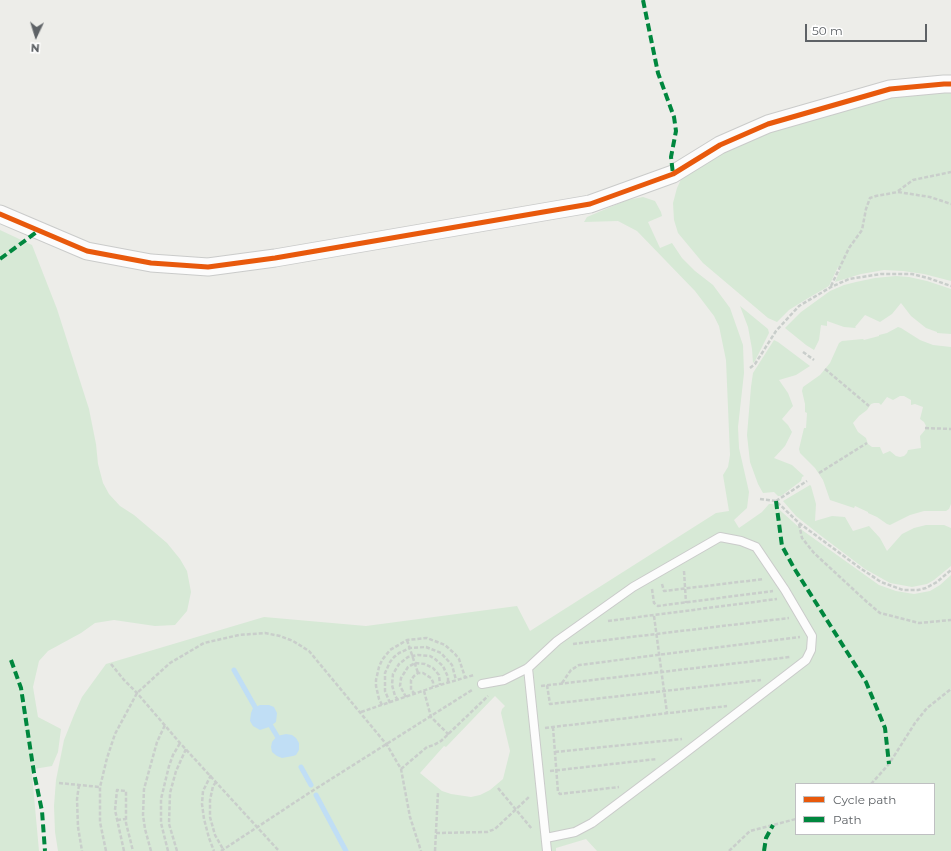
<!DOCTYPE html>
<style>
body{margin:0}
#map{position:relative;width:951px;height:851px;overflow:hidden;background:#edede9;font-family:Montserrat,sans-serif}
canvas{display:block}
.legend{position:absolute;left:795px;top:783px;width:140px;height:52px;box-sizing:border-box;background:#fff;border:1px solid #bfc0c2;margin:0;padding:5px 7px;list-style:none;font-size:12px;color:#5e6266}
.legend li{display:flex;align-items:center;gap:8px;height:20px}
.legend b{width:20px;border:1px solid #bfc0c2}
.north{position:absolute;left:16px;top:16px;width:40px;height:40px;-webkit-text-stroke:3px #fff;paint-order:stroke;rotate:184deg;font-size:11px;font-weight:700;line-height:16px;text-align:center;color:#5e6266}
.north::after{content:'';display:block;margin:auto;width:14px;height:18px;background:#5e6266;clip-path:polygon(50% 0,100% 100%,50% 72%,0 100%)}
.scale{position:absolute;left:805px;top:24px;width:122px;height:18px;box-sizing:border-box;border:2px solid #5e6266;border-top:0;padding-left:5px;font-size:12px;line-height:14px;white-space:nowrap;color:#5e6266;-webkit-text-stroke:3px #fff;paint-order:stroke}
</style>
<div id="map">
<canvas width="951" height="851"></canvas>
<ul class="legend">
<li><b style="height:5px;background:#e8590c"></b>Cycle path</li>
<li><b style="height:5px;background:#00873e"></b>Path</li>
</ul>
<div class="north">N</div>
<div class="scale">50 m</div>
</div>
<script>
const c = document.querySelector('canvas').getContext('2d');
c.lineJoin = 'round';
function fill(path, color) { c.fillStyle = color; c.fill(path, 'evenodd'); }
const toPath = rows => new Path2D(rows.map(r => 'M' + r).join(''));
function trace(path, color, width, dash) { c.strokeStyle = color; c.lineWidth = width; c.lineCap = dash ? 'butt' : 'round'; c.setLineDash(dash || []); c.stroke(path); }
fill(toPath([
 [951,91,951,281,924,274,903,271,884,270,861,274,835,282,841,268,838,267,829,286,805,300,789,310,777,322,768,318,703,263,678,233,674,220,673,203,677,188,683,175,743,140,880,97],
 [643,197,655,201,661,212,662,216,648,222,660,248,672,243,682,258,695,271,713,285,730,308,743,345,744,373,738,427,739,448,749,492,747,508,734,520,739,528,762,512,769,504,773,504,802,530,879,585,896,591,914,594,930,591,940,585,951,575,951,851,597,851,586,839,556,848,556,851,58,851,55,832,54,806,56,780,64,740,74,715,82,697,106,664,264,617,366,626,517,606,530,631,716,513,729,511,723,475,728,467,730,455,726,360,719,326,714,316,695,291,637,231,618,221,584,222,587,217,627,200],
 [495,696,505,706,502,709,501,713,510,751,503,779,490,790,480,795,471,797,451,794,442,791,420,773,444,746,446,747],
 [796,784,934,784,934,834,796,834],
 [0,230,32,245,57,309,89,409,96,444,98,464,103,483,109,494,120,506,134,515,167,543,180,559,187,571,191,592,187,611,175,625,155,626,114,620,95,623,81,633,48,651,39,661,33,687,38,717,61,729,58,752,52,766,34,769,31,763,39,851,0,851],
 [896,276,909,277,927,281,951,289,951,334,937,333,937,332,926,328,911,316,901,303,892,314,880,322,865,315,855,327,856,328,844,327,827,321,827,326,821,325,819,340,814,350,806,345,785,328,801,312,830,291,844,285,856,282,875,278],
 [740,306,768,329,769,333,755,361,753,363,752,349,748,327],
 [898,327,901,328,920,340,933,345,951,347,951,504,949,509,946,511,924,511,910,515,890,525,887,524,877,517,868,513,868,512,855,506,854,508,830,500,823,480,815,468,800,453,799,449,804,428,806,428,807,413,805,412,805,404,802,391,803,387,820,375,830,363,839,343,842,341,863,339,864,340,879,336,879,335,887,333],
 [900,396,904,396,911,400,911,405,915,404,923,407,920,419,924,422,926,426,925,430,920,436,921,448,908,450,907,453,904,456,900,457,896,456,890,451,883,454,880,447,872,447,868,444,866,438,858,432,853,423,859,416,867,410,871,404,874,403,879,403,881,405,887,397,893,400],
 [774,340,778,342,810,366,796,375,779,380,788,393,793,406,782,419,788,425,792,432,785,446,774,458,792,465,804,476,802,477,801,481,781,496,778,496,774,492,763,493,758,484,750,462,747,435,751,387,753,373],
 [810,485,811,486,816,504,815,521,832,516,845,517,853,531,869,526,880,538,887,551,902,534,914,528,926,525,944,525,951,528,951,566,934,580,927,584,912,587,890,583,865,569,820,535,796,516,783,501]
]), '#d7e9d6');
fill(toPath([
 [260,705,269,705,274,707,277,713,276,722,269,727,260,730,253,726,250,721,251,713,253,708],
 [286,734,292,735,296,738,299,743,299,750,296,755,293,756,282,758,277,756,272,752,271,747,272,742,277,736]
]), '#c0def5');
trace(toPath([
 [234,670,255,707],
 [271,726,277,736],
 [301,767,311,785],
 [316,795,346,851]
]), '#c0def5', 5);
const lane = toPath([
 [528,668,547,851],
 [482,684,504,680,528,668,557,641,633,587,720,537,741,541,756,547,785,590,812,636,811,650,806,660,681,756,592,823,575,832,546,838]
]);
const street = toPath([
 [0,214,87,251,151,263,208,267,275,258,590,204,673,174,720,145,768,124,890,89,944,84,951,84]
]);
trace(lane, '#cacbca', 10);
trace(street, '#cacbca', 19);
trace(toPath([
 [898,191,913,180,951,172],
 [831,286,849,248,862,230,866,209,870,198,876,196,898,192,930,197,951,204],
 [803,352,814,360],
 [750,368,755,364,776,331,799,306,831,287,849,279,881,274,912,274,928,278,951,286],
 [825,369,869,406],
 [925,428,951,429],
 [819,473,867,443],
 [760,499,776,501,799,523,860,568,881,582,903,590,918,590,926,588,937,582,951,570],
 [776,501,807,481],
 [799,524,802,538,814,553,867,602,880,613,919,623,951,620],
 [684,571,686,603],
 [662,584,664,591,764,579],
 [652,589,654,603,658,606,773,591],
 [654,616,667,713],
 [608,621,777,599],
 [407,640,418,673],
 [573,644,789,618],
 [111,664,124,680,137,693,180,743,279,851],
 [562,683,571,670,579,665,800,637],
 [547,685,550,704,761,680],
 [541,686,790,657],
 [424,691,431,717,450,736],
 [415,694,411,690,411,680,414,676,418,673,423,673,431,678,433,682,433,687],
 [406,697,400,686,401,678,408,667,415,663,425,664,433,668,439,675,440,685],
 [398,700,395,696,392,685,393,674,399,664,408,657,418,655,430,656,435,659,443,666,448,677,448,683],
 [390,703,385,691,385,673,390,662,394,657,399,653,410,648,426,647,441,653,452,665,456,680],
 [382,705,379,699,376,686,376,680,379,667,382,660,390,650,407,640,427,638,445,645,455,654,459,659,465,677],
 [361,712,440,685,474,675],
 [553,727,558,792,560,794,619,787],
 [545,728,727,706],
 [555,752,682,739],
 [401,769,427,747,434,745,441,741,488,696],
 [550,771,657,759],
 [211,775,203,791,202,804,204,819,209,838,214,851],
 [216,782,213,786,210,800,210,817,215,835,223,849],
 [59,783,100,787],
 [871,784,889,764,915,723,927,708,951,689],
 [79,785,77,799,78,827,82,851],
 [498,788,532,829],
 [117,820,126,819],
 [436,833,487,832,495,829,530,796],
 [106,851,100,822,100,787,107,758,115,734,137,693,170,663,204,643,239,635,265,633,280,636,293,641,309,651,387,745,401,769,410,817,421,851],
 [124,851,115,810,117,790,126,791,126,823,133,851],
 [151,851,145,829,143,815,144,789,157,742,165,725],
 [168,851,161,823,161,799,169,766,173,755,180,743],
 [177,851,169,824,170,793,176,771,186,749],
 [221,851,309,793,472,690],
 [435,851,438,792],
 [729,851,750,831,796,819]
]), '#c9cecb', 2.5, [4, 2]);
trace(lane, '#fcfcfc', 8);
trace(street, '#fcfcfc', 17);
trace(toPath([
 [643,0,658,73,674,117,676,131,671,157,673,174],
 [0,259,38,231],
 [776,501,782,546,794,568,866,682,885,728,889,764],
 [11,660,21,688,34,773,42,811,45,851],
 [764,851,766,838,773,825]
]), '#00873e', 4, [8, 4]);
trace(toPath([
 [0,214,87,251,151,263,208,267,275,258,590,204,673,174,720,145,768,124,890,89,944,84,951,84]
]), '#e8590c', 5);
</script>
